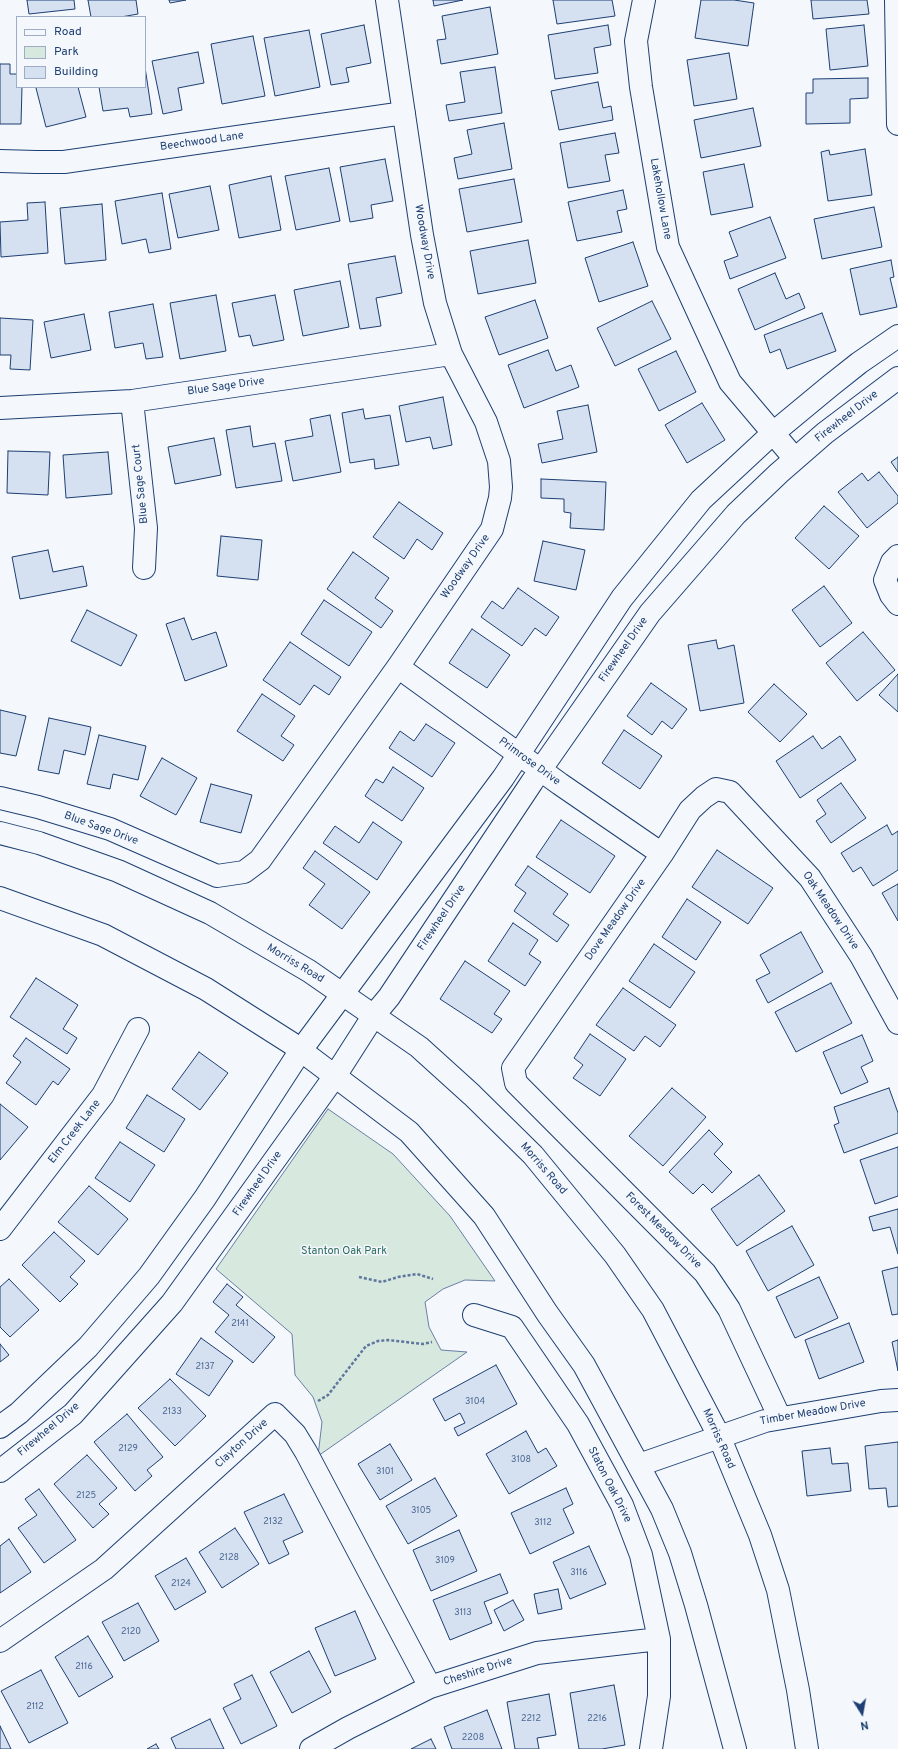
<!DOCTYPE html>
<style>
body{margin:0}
#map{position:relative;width:898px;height:1749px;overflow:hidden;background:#f4f7fb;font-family:Overpass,sans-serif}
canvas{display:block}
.legend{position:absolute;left:16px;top:16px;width:130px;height:72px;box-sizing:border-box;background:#f4f7fb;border:1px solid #9eadc5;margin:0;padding:5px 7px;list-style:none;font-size:12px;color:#1d3f73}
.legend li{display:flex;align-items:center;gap:8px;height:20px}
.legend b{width:20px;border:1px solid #9eadc5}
.north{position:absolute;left:842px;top:1693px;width:40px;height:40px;-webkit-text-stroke:3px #f4f7fb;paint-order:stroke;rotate:169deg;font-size:11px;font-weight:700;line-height:16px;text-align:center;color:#1d3f73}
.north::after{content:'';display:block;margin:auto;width:14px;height:18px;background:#1d3f73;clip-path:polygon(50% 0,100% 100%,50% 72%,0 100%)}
</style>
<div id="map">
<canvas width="898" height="1749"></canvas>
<ul class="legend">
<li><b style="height:5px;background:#f4f7fb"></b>Road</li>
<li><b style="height:11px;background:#d7e8df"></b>Park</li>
<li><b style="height:11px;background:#d5e0f0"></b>Building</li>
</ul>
<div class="north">N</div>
</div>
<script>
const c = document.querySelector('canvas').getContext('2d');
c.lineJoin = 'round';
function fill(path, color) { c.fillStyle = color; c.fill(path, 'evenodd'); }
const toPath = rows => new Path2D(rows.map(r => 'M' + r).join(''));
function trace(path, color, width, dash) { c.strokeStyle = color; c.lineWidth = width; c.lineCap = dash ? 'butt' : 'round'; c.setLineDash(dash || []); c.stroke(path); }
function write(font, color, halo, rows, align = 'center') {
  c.font = font + ' Overpass,sans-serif'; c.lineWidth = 3; c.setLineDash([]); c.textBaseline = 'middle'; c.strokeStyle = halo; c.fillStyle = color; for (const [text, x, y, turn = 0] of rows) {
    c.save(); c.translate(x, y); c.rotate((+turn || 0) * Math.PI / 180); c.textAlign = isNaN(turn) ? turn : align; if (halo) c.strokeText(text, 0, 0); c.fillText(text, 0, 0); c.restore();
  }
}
const green = toPath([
 [328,1109,393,1154,450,1216,495,1281,465,1280,443,1289,425,1302,429,1327,441,1350,467,1352,318,1456,322,1422,313,1397,295,1375,292,1334,216,1269,328,1109]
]);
fill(green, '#d7e8df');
trace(green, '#687fa3', 1);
const building = toPath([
 [27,0,74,0,75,9,29,14,27,0],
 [88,0,136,0,138,14,121,17,91,17,88,0],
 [169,0,186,0,170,3,169,0],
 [433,0,463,0,434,6,433,0],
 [553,0,612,0,615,16,557,24,553,0],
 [701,0,734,0,754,3,748,46,695,38,701,0],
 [811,0,867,0,869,14,813,19,811,0],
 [490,7,498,54,441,64,437,40,446,39,442,16,490,7],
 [364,25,371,63,346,68,349,82,331,85,321,34,364,25],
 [608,25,611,45,594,48,598,73,555,79,548,35,608,25],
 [864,25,868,66,830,70,826,29,864,25],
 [309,30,320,87,275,96,264,38,309,30],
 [253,36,265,96,222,104,211,44,253,36],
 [198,52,204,83,178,88,182,110,163,114,152,61,198,52],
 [729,53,737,99,694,106,687,60,729,53],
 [0,64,10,64,10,74,17,74,17,87,22,87,21,124,0,124,0,64],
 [145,67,152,114,130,117,128,108,103,111,99,87,145,87,145,67],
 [495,67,502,113,449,121,446,105,465,102,460,72,495,67],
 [868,78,868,98,850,99,850,123,806,124,806,93,813,93,813,79,868,78],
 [598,82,603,108,611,106,613,120,559,130,551,91,598,82],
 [39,87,78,87,86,117,46,127,36,88,39,87],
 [753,108,761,146,701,158,694,120,753,108],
 [504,123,512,169,458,179,454,158,472,154,467,130,504,123],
 [615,133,619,153,605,155,610,181,568,188,560,143,615,133],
 [865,149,872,195,828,201,821,152,829,150,830,155,865,149],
 [385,159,393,201,371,205,373,218,350,222,340,167,385,159],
 [744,164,753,207,711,215,703,172,744,164],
 [329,168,340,221,296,230,285,176,329,168],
 [271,176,281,230,239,238,229,185,271,176],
 [514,179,522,222,467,232,459,189,514,179],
 [210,186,219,230,178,238,169,194,210,186],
 [623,190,627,209,617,211,622,232,577,241,568,202,623,190],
 [162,193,171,249,149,253,146,239,122,244,115,201,162,193],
 [45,202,48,253,1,257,0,222,28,220,27,203,45,202],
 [102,204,106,260,65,264,60,208,102,204],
 [874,207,882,247,822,259,814,219,874,207],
 [770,217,786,258,730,279,724,261,738,256,729,232,770,217],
 [528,240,536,283,478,294,470,251,528,240],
 [633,242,648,286,599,302,585,258,633,242],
 [395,256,402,293,376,298,381,326,360,329,348,264,395,256],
 [891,260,894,277,890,278,897,307,860,315,850,269,891,260],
 [775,273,786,299,799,293,805,308,755,330,738,289,775,273],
 [340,281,349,327,303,336,294,290,340,281],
 [216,295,226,351,180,359,170,303,216,295],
 [275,295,284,340,253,346,250,335,239,337,232,303,275,295],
 [535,300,548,338,499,355,485,317,535,300],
 [652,301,671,339,615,366,597,328,652,301],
 [153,304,163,357,146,359,143,343,115,348,109,312,153,304],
 [822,313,836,351,787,369,780,349,770,353,764,335,822,313],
 [84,314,91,350,51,358,44,322,84,314],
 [0,318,33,320,30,370,10,369,11,355,0,355,0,318],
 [548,350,556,371,571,365,579,387,524,408,508,365,548,350],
 [676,351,696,392,659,411,638,369,676,351],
 [443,397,452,445,433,449,430,437,406,442,399,406,443,397],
 [702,403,725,440,687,463,665,425,702,403],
 [588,405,597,452,542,463,538,444,563,439,557,411,588,405],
 [363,409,365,419,390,415,399,465,375,469,374,459,350,463,342,413,363,409],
 [330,415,341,472,293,481,285,441,313,436,310,419,330,415],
 [250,426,253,447,275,443,282,481,236,488,226,430,250,426],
 [214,438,221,475,175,484,168,447,214,438],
 [8,451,50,452,48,495,7,493,8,451],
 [108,452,112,494,66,498,63,455,108,452],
 [898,457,898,472,891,462,898,457],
 [879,472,898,496,898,503,867,528,838,492,862,473,868,481,879,472],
 [541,479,606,482,604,530,570,528,571,513,564,512,564,499,541,498,541,479],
 [399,502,443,533,432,550,417,539,404,559,373,537,399,502],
 [824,506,859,536,829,569,795,538,824,506],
 [221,536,262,540,258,580,217,576,221,536],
 [543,541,585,550,576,590,534,581,543,541],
 [48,550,53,572,83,566,87,586,20,599,12,557,48,550],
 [353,552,389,578,375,598,393,611,381,628,327,589,353,552],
 [824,586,852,623,820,647,792,610,824,586],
 [518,588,559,617,546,636,535,628,522,646,481,617,492,601,503,609,518,588],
 [324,600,372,632,349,666,301,634,324,600],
 [87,610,137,635,121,666,71,641,87,610],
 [184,618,192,640,216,632,227,666,185,681,166,624,184,618],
 [472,629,510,655,487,688,449,663,472,629],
 [863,632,895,670,857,701,826,663,863,632],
 [716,640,718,649,734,645,744,703,700,711,688,645,716,640],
 [290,642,341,677,329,695,314,685,300,705,263,680,290,642],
 [898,674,898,712,879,695,898,674],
 [651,683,687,709,672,729,662,721,652,735,627,716,651,683],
 [774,684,807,714,780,742,748,712,774,684],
 [262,694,295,716,281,736,294,745,283,761,237,731,262,694],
 [0,710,26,716,16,756,0,753,0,710],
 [49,718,91,727,85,755,64,750,59,774,38,770,49,718],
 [426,724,455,743,432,777,389,748,400,731,414,741,426,724],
 [624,730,662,756,640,789,602,763,624,730],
 [99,735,146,746,138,780,113,774,110,789,87,784,99,735],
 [813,736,822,749,840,736,856,760,800,798,776,761,813,736],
 [162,758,197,778,176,815,140,796,162,758],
 [393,767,424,788,402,821,365,796,376,779,383,783,393,767],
 [841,783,866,818,831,843,816,821,826,814,817,800,841,783],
 [211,784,252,795,241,833,200,822,211,784],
 [561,820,615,856,590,893,536,857,561,820],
 [373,822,402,842,377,880,323,843,335,826,359,843,373,822],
 [887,825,892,835,898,831,898,870,873,886,861,867,853,872,841,853,887,825],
 [717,850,773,888,748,924,692,887,717,850],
 [315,851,370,892,342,929,309,905,325,884,303,868,315,851],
 [528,866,568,894,553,914,569,925,557,942,514,911,526,893,515,885,528,866],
 [898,884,898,921,882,893,898,884],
 [687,899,721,922,696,960,662,937,687,899],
 [513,923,538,940,529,954,541,962,525,986,488,961,513,923],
 [801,932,823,972,768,1003,756,980,770,973,760,955,801,932],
 [654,944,695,972,670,1008,629,981,654,944],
 [465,961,510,991,494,1014,502,1019,492,1033,440,999,465,961],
 [36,978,78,1005,63,1029,77,1038,67,1054,10,1017,36,978],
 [831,983,852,1023,796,1052,775,1012,831,983],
 [623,988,676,1025,660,1047,645,1036,634,1051,596,1025,623,988],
 [590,1034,626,1059,600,1096,573,1078,583,1065,574,1058,590,1034],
 [862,1035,873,1061,861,1067,868,1082,841,1094,823,1052,862,1035],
 [26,1038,70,1069,58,1085,53,1081,36,1105,6,1083,21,1062,13,1056,26,1038],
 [199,1052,228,1073,200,1110,172,1089,199,1052],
 [672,1088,706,1117,663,1166,629,1136,672,1088],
 [889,1088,898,1113,898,1133,844,1153,834,1125,839,1123,834,1107,889,1088],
 [147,1095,185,1119,164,1152,126,1128,147,1095],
 [0,1104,28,1127,0,1160,0,1104],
 [709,1130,723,1144,714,1154,732,1172,712,1193,703,1184,693,1194,669,1172,709,1130],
 [120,1142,155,1165,130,1202,95,1178,120,1142],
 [898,1147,898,1196,875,1204,860,1160,898,1147],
 [759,1175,785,1211,737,1246,711,1209,759,1175],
 [89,1186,128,1219,98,1255,58,1222,89,1186],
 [898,1209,898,1254,890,1227,873,1231,869,1217,898,1209],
 [792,1226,814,1265,768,1291,746,1251,792,1226],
 [54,1232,85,1261,70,1277,78,1284,60,1302,22,1265,54,1232],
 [898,1267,898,1314,892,1315,882,1271,898,1267],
 [819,1277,838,1318,795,1338,776,1297,819,1277],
 [9,1279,39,1310,10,1337,0,1327,0,1287,9,1279],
 [227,1284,243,1297,236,1305,275,1337,253,1363,215,1332,229,1315,213,1302,227,1284],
 [849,1323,864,1362,819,1379,805,1340,849,1323],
 [201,1338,233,1361,209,1396,176,1374,201,1338],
 [898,1340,898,1371,892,1342,898,1340],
 [0,1344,9,1355,0,1362,0,1344],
 [496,1365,517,1404,458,1436,454,1428,465,1423,460,1413,445,1421,433,1399,496,1365],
 [170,1379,206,1416,175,1446,138,1408,170,1379],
 [127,1414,163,1457,147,1470,152,1476,135,1491,94,1442,127,1414],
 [526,1431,538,1453,546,1448,557,1466,509,1494,486,1454,526,1431],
 [898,1442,898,1506,888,1507,886,1488,869,1489,865,1446,898,1442],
 [390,1444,412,1480,380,1500,358,1464,390,1444],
 [830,1448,832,1464,848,1463,851,1491,807,1496,802,1451,830,1448],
 [87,1455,117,1488,99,1504,109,1514,93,1528,54,1484,87,1455],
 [435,1478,457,1516,408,1544,386,1506,435,1478],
 [566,1488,573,1504,563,1509,574,1533,530,1554,511,1513,566,1488],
 [39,1489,76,1540,44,1563,18,1528,37,1515,25,1499,39,1489],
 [284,1494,303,1532,283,1541,289,1554,269,1564,244,1512,284,1494],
 [235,1528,259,1564,222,1588,199,1552,235,1528],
 [459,1530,477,1571,431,1591,413,1550,459,1530],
 [9,1539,31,1572,0,1593,0,1546,9,1539],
 [589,1546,606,1584,570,1599,553,1562,589,1546],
 [186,1558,206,1592,175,1610,155,1576,186,1558],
 [500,1574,508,1593,484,1602,492,1623,450,1640,433,1600,500,1574],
 [558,1589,562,1609,538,1614,534,1594,558,1589],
 [513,1600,524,1620,504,1631,494,1610,513,1600],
 [138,1603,159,1641,124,1661,102,1622,138,1603],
 [355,1611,376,1659,335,1676,315,1628,355,1611],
 [88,1636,113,1677,79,1697,55,1657,88,1636],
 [309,1651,331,1692,292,1713,270,1672,309,1651],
 [41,1670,68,1723,29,1743,1,1691,41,1670],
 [252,1675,277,1726,241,1744,223,1708,241,1699,234,1684,252,1675],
 [614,1685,625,1745,602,1749,579,1749,570,1693,614,1685],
 [549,1694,556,1735,537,1738,539,1749,515,1749,507,1702,549,1694],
 [487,1710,502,1749,452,1749,444,1727,487,1710],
 [210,1719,224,1749,176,1749,171,1738,210,1719],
 [0,1726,11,1749,0,1749,0,1726],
 [431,1739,436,1749,411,1749,431,1739],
 [156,1744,159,1749,147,1749,156,1744]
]);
fill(building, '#d5e0f0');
trace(building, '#1d3f73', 1);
const minor = toPath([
 [644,0,636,41,641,87,668,247,730,382,795,459],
 [896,0,898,124],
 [0,161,36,162,64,162,404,113],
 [132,401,146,528,144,568],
 [0,408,132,401,451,354],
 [898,556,892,562,885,580,891,595,898,604],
 [398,667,560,784,662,854],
 [0,798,38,807,110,829,217,876,244,872,260,860,398,667,492,529,500,498,501,487,499,461,486,422,451,354,435,303,422,235,387,0],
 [0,1229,103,1095,138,1029],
 [474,1315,512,1327,578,1424,622,1505,641,1555,659,1639,659,1696,651,1749],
 [780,1418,729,1309,705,1273,516,1083,513,1068,662,854,690,810,704,797,716,789,730,792,810,878,861,956,898,1023],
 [0,1427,19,1413,88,1347,149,1276,205,1198,301,1050,503,778,622,598,701,500,772,434,830,386,859,363,898,336],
 [639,1465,765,1421,881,1401,898,1400],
 [0,1471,73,1414,172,1303,335,1076,374,1015,389,997,532,782,650,613,736,514,779,473,825,433,898,378],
 [0,1641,104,1569,275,1414,295,1434,306,1452,430,1687],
 [311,1749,348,1728,430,1687,537,1653,659,1639]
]);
const major = toPath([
 [0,833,39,843,118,871,210,913,309,971,419,1047,472,1095,533,1155,615,1255,653,1310,719,1436,760,1535,778,1590,798,1690,807,1749],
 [0,898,103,935,206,989,291,1043,409,1132,484,1216,547,1313,584,1365,662,1509,680,1553,696,1605,735,1749]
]);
trace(minor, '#1d3f73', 24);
trace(major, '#1d3f73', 24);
trace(toPath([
 [359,1277,382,1282,398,1277,417,1274,433,1279],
 [318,1401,328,1395,366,1346,378,1341,388,1340,423,1344,432,1342]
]), '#5e769c', 2.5, [3, 2]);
trace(minor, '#f4f7fb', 22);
trace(major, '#f4f7fb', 22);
write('9px', '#4b6792', null, [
 ["2141",240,1324],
 ["2137",205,1367],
 ["3104",475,1402],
 ["2133",172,1412],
 ["2129",128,1449],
 ["3108",521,1460],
 ["3101",385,1472],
 ["2125",86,1496],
 ["3105",421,1511],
 ["2132",273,1522],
 ["3112",543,1523],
 ["2128",229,1558],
 ["3109",445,1561],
 ["3116",579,1573],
 ["2124",181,1584],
 ["3113",463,1613],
 ["2120",131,1632],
 ["2116",84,1667],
 ["2112",35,1707],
 ["2212",531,1719],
 ["2216",597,1719],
 ["2208",473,1738]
]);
write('11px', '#1d3f73', '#f4f7fb', [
 ["Beechwood Lane",202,142,-8],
 ["Lakehollow Lane",660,199,80],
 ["Woodway Drive",424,242,80],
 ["Blue Sage Drive",226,387,-8],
 ["Firewheel Drive",847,417,-38],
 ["Blue Sage Court",141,484,-96],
 ["Woodway Drive",466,567,-55],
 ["Firewheel Drive",624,650,-55],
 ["Primrose Drive",529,762,36],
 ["Blue Sage Drive",101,829,20],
 ["Oak Meadow Drive",830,911,56],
 ["Firewheel Drive",442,918,-56],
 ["Dove Meadow Drive",616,920,-55],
 ["Morriss Road",295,964,31],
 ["Elm Creek Lane",75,1132,-52],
 ["Morriss Road",543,1169,49],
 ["Firewheel Drive",258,1184,-55],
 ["Forest Meadow Drive",663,1231,45],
 ["Timber Meadow Drive",813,1413,-10],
 ["Firewheel Drive",49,1430,-40],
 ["Morriss Road",718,1439,66],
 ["Clayton Drive",242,1444,-42],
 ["Staton Oak Drive",609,1485,63],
 ["Cheshire Drive",478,1672,-18]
]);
write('11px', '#2c6c60', '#f4f7fb', [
 ["Stanton Oak Park",344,1252]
]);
</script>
